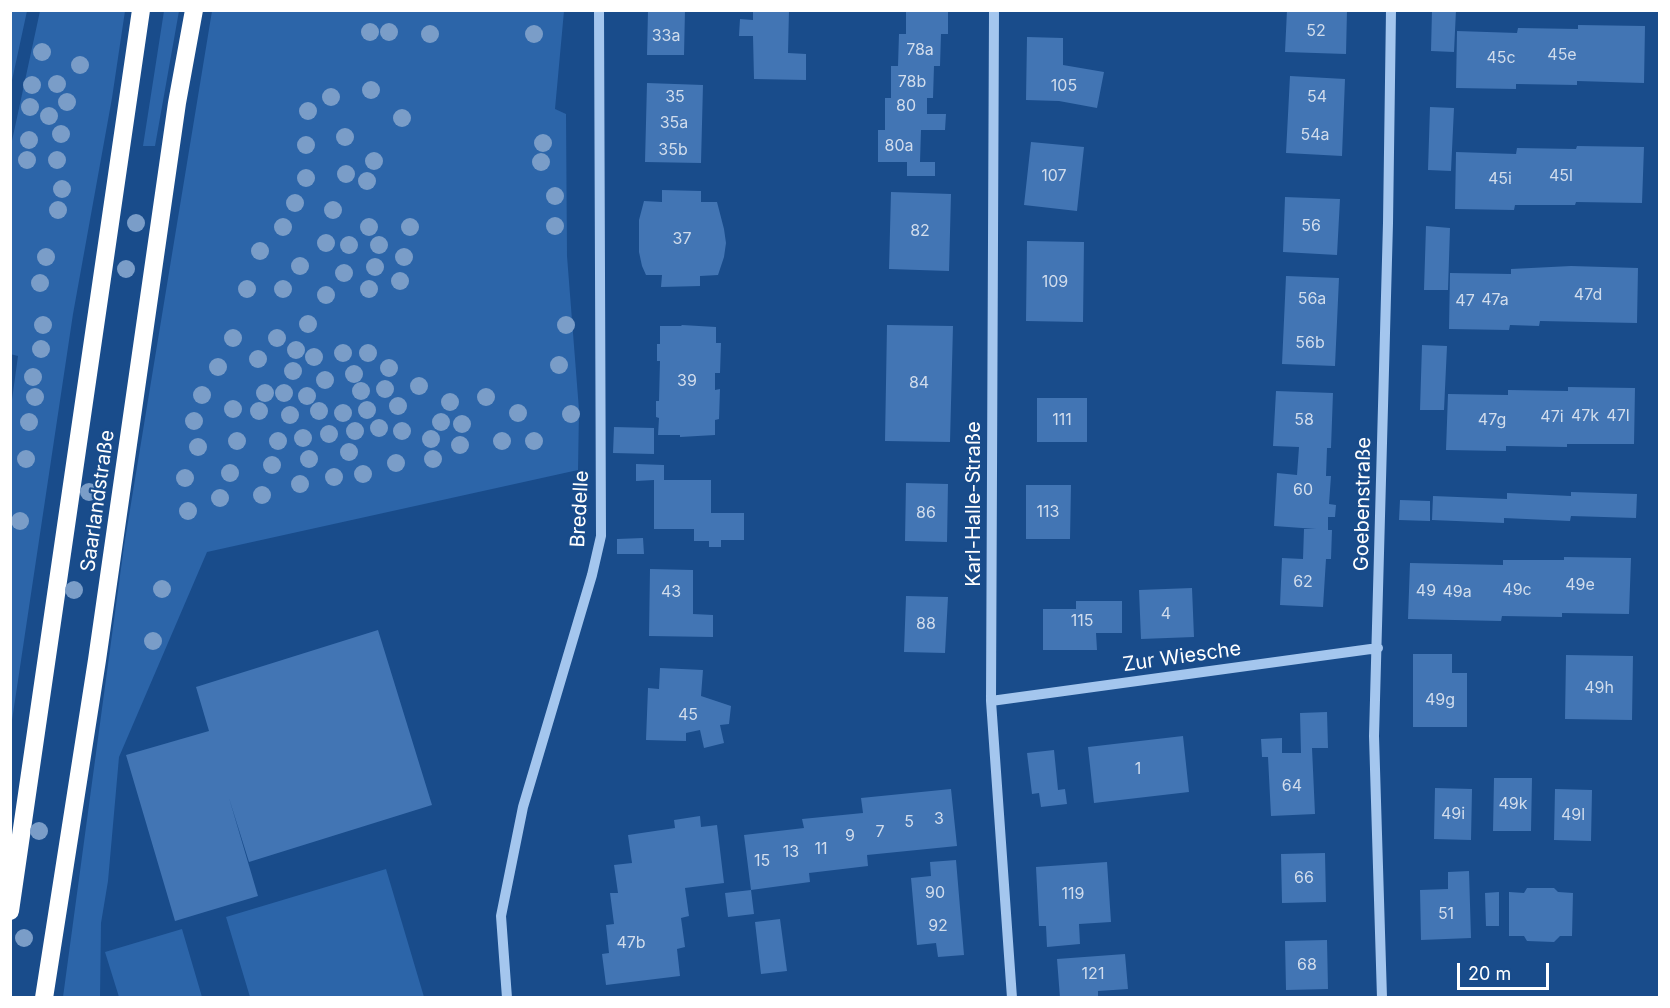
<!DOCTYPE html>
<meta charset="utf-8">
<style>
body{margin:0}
#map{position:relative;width:1670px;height:1008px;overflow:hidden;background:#194c8b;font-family:Inter,sans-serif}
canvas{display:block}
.frame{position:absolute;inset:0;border:12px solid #fff;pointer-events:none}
.scale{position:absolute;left:1457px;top:963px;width:92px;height:27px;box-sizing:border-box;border:3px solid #fff;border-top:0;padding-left:8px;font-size:18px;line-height:21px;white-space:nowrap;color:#fff;-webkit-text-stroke:4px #194c8b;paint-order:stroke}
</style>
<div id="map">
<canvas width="1670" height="1008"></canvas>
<div class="frame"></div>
<div class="scale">20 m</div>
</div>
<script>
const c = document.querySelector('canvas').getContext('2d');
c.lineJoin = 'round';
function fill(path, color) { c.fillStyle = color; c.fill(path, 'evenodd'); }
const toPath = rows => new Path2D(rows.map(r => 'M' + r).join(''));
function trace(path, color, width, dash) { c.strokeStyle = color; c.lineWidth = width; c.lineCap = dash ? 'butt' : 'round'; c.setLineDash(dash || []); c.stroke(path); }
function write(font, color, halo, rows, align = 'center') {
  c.font = font + ' Inter,sans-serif'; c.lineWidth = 4.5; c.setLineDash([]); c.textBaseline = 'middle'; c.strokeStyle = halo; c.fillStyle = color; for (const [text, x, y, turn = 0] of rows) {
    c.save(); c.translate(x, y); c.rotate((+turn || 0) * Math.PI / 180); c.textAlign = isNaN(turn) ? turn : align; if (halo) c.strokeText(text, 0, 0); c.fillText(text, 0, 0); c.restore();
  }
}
fill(toPath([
 [11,10,27,11,11,85,10,11],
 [40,11,125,11,112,98,73,314,11,727,10,414,18,356,10,354,10,150],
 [164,11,179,11,155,146,143,146],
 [212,11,564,11,555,109,566,114,567,256,579,410,578,470,207,552,119,757,108,881,101,923,100,997,63,997,124,546],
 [386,869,424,997,250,997,226,917],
 [182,929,202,997,119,997,105,952]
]), '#2c65a9');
fill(toPath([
 [648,10,685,10,684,55,647,55],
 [753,10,789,10,788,53,806,54,806,80,754,79,753,36,739,36,740,19,753,20],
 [906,10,948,10,948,34,941,34,940,66,934,66,933,98,927,98,927,114,946,114,945,130,921,130,920,162,935,162,935,176,907,176,907,162,878,162,878,130,885,130,885,98,891,98,891,66,898,66,899,34,906,34],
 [1287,10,1347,10,1346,54,1285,52],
 [1432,10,1456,10,1454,52,1431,51],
 [1578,25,1645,26,1644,83,1577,81,1577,85,1516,84,1516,89,1456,88,1457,31,1517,33,1518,28,1578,29],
 [1027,37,1063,38,1063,65,1104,72,1097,108,1059,101,1026,100],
 [1290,76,1345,79,1342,156,1286,153],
 [647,83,703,85,701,163,645,162],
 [1430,107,1454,108,1451,171,1428,170],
 [1031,142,1084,147,1077,211,1024,205],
 [1577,146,1644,147,1642,203,1576,202,1575,205,1515,205,1514,210,1455,209,1456,152,1516,154,1517,148,1576,149],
 [662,190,701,191,701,202,717,202,724,229,726,243,724,257,718,275,700,276,700,286,661,287,662,275,646,275,642,266,639,252,639,220,644,201,662,202],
 [891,192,951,194,949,271,889,269],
 [1285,197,1340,199,1337,255,1283,252],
 [1426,226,1450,228,1448,290,1424,290],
 [1027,241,1084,242,1083,322,1026,321],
 [1571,266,1638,268,1637,323,1540,321,1539,326,1510,325,1509,330,1449,329,1450,273,1511,274,1511,269],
 [1286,276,1339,278,1335,366,1282,364],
 [682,325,716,327,716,343,721,343,720,373,715,373,715,390,720,389,719,419,715,420,715,435,680,437,680,435,658,435,659,418,656,417,656,401,659,401,660,361,657,361,657,344,660,344,660,326,681,326],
 [887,325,953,326,950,442,885,441],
 [1422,345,1447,346,1444,410,1420,410],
 [1568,387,1635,388,1634,444,1567,444,1567,447,1506,446,1506,451,1446,450,1448,394,1508,395,1508,390,1568,391],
 [1276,391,1333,393,1331,448,1327,448,1326,476,1331,476,1329,504,1336,505,1335,517,1328,517,1328,530,1332,530,1331,559,1326,559,1323,607,1280,605,1282,558,1303,559,1304,529,1316,529,1274,526,1277,473,1297,475,1299,447,1273,446],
 [1037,398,1087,398,1087,442,1037,442],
 [614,427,654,428,654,454,613,453],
 [636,464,664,465,664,480,711,480,711,513,744,513,744,540,721,540,721,547,709,547,709,541,694,541,694,529,654,529,654,480,636,481],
 [906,483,948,484,947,542,905,541],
 [1026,485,1071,485,1070,539,1026,539],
 [1571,492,1637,494,1636,518,1571,516,1570,521,1504,518,1504,523,1432,520,1433,496,1507,499,1507,493,1571,496],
 [1400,500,1430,501,1430,521,1399,520],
 [643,538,644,554,617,554,617,539],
 [1564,557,1631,558,1629,614,1562,613,1562,617,1502,616,1501,621,1408,619,1410,563,1503,565,1503,560,1564,560],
 [650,569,693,570,693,614,713,615,713,637,649,636],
 [1192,588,1194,637,1141,639,1139,590],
 [906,596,948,597,945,653,904,652],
 [1076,601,1122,601,1122,633,1096,633,1097,650,1043,650,1043,609,1076,609],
 [378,630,432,805,249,862,229,798,258,896,175,921,126,755,209,731,196,687],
 [1413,654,1452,654,1452,673,1467,673,1467,727,1413,727],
 [1566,655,1633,656,1632,720,1565,719],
 [660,668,703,670,701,696,731,706,729,724,720,725,724,743,704,748,700,730,686,733,686,741,646,740,648,688,659,689],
 [1327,712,1328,748,1312,748,1315,814,1271,816,1268,757,1262,757,1261,739,1282,738,1282,753,1301,753,1300,713],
 [1183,736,1189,792,1094,803,1088,747],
 [1054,750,1058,790,1065,789,1067,804,1041,807,1039,793,1032,794,1027,753],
 [1494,778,1532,778,1531,831,1493,831],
 [1435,788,1472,789,1471,840,1434,839],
 [951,789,957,846,867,855,868,866,809,873,810,882,751,890,744,835,804,828,802,819,863,813,861,798],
 [1555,789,1592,790,1591,841,1554,840],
 [700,816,701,827,717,825,724,883,685,888,689,916,681,918,685,947,677,949,680,976,606,985,602,954,609,953,606,925,614,924,610,893,618,893,614,865,632,863,628,835,675,828,674,820],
 [1325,853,1326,902,1282,903,1281,854],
 [956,860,964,955,938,957,936,943,917,945,911,878,931,876,930,862],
 [1107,862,1111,922,1079,924,1080,944,1047,947,1046,926,1039,926,1036,867],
 [1469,871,1471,938,1421,940,1420,890,1448,889,1448,872],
 [1527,888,1554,888,1558,892,1573,893,1572,936,1560,936,1554,942,1527,941,1524,936,1509,936,1509,892,1524,893],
 [751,890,754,914,728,917,725,893],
 [1499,892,1499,926,1486,926,1485,893],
 [780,919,787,971,761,974,755,922],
 [1327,940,1328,989,1286,990,1285,941],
 [1125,954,1128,989,1098,991,1098,998,1060,998,1057,959]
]), '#4275b4');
trace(toPath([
 [994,10,991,701,1012,998],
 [991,701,1378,648],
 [507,998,501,916,523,807,592,575,601,536,599,10],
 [1382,998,1374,736,1388,223,1391,10]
]), '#a4c6ee', 10);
trace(toPath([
 [10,911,141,10],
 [44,998,97,660,177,103,194,10]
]), '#fff', 18);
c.fillStyle = '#7a9dc8';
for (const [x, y] of [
 [370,32],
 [389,32],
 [430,34],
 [534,34],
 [42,52],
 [80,65],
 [57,84],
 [32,85],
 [371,90],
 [331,97],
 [67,102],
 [30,107],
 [308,111],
 [49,116],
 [402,118],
 [61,134],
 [345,137],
 [29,140],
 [543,143],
 [306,145],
 [27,160],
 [57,160],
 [374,161],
 [541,162],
 [346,174],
 [306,178],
 [367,181],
 [62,189],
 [555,196],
 [295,203],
 [58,210],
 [333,210],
 [136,223],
 [555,226],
 [283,227],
 [369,227],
 [410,227],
 [326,243],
 [349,245],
 [379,245],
 [260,251],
 [46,257],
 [404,257],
 [300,266],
 [375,267],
 [126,269],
 [344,273],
 [400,281],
 [40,283],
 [247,289],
 [283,289],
 [369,289],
 [326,295],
 [308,324],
 [43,325],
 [566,325],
 [233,338],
 [277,338],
 [41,349],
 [296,350],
 [343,353],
 [368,353],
 [314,357],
 [258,359],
 [559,365],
 [218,367],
 [389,368],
 [293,371],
 [354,374],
 [33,377],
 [325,380],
 [419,386],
 [385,389],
 [361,391],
 [265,393],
 [284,393],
 [202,395],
 [307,396],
 [35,397],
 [486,397],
 [450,402],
 [398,406],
 [233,409],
 [367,410],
 [259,411],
 [319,411],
 [343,413],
 [518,413],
 [571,414],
 [290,415],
 [194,421],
 [29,422],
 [441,422],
 [462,424],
 [379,428],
 [355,431],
 [402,431],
 [329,434],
 [303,438],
 [431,439],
 [237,441],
 [278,441],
 [502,441],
 [534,441],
 [460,445],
 [198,447],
 [349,452],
 [26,459],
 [309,459],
 [433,459],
 [396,463],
 [272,465],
 [230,473],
 [363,474],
 [334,477],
 [185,478],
 [300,484],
 [89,492],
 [262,495],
 [220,498],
 [188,511],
 [20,521],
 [162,589],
 [74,590],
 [153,641],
 [39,831],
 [24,938]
]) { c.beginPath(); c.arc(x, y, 9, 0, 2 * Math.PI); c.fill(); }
write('16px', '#d0dcec', null, [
 ["52",1316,31],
 ["33a",666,36],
 ["78a",920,50],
 ["45e",1562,55],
 ["45c",1501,58],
 ["78b",912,82],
 ["105",1064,86],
 ["35",675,97],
 ["54",1317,97],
 ["80",906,106],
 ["35a",674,123],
 ["54a",1315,135],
 ["80a",899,146],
 ["35b",673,150],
 ["107",1054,176],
 ["45l",1561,176],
 ["45i",1500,179],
 ["56",1311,226],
 ["82",920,231],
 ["37",682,239],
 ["109",1055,282],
 ["47d",1588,295],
 ["56a",1312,299],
 ["47a",1495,300],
 ["47",1465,301],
 ["56b",1310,343],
 ["39",687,381],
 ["84",919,383],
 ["47k",1585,416],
 ["47l",1618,416],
 ["47i",1552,417],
 ["111",1062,420],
 ["58",1304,420],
 ["47g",1492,420],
 ["60",1303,490],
 ["113",1048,512],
 ["86",926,513],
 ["62",1303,582],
 ["49e",1580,585],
 ["49c",1517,590],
 ["49",1426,591],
 ["43",671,592],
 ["49a",1457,592],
 ["4",1166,614],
 ["115",1082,621],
 ["88",926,624],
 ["49h",1599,688],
 ["49g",1440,700],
 ["45",688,715],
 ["1",1138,769],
 ["64",1292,786],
 ["49k",1513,804],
 ["49i",1453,814],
 ["49l",1573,815],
 ["3",939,819],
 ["5",909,822],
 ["7",880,832],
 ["9",850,836],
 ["11",821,849],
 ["13",791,852],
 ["15",762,861],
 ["66",1304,878],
 ["90",935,893],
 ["119",1073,894],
 ["51",1446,914],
 ["92",938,926],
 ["47b",631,943],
 ["68",1307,965],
 ["121",1093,974]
]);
write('20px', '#fff', '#194c8b', [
 ["Saarlandstraße",98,501,-82],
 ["Karl-Halle-Straße",974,504,-90],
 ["Goebenstraße",1363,504,-89],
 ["Bredelle",580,509,-87],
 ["Zur Wiesche",1182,657,-8]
]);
</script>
